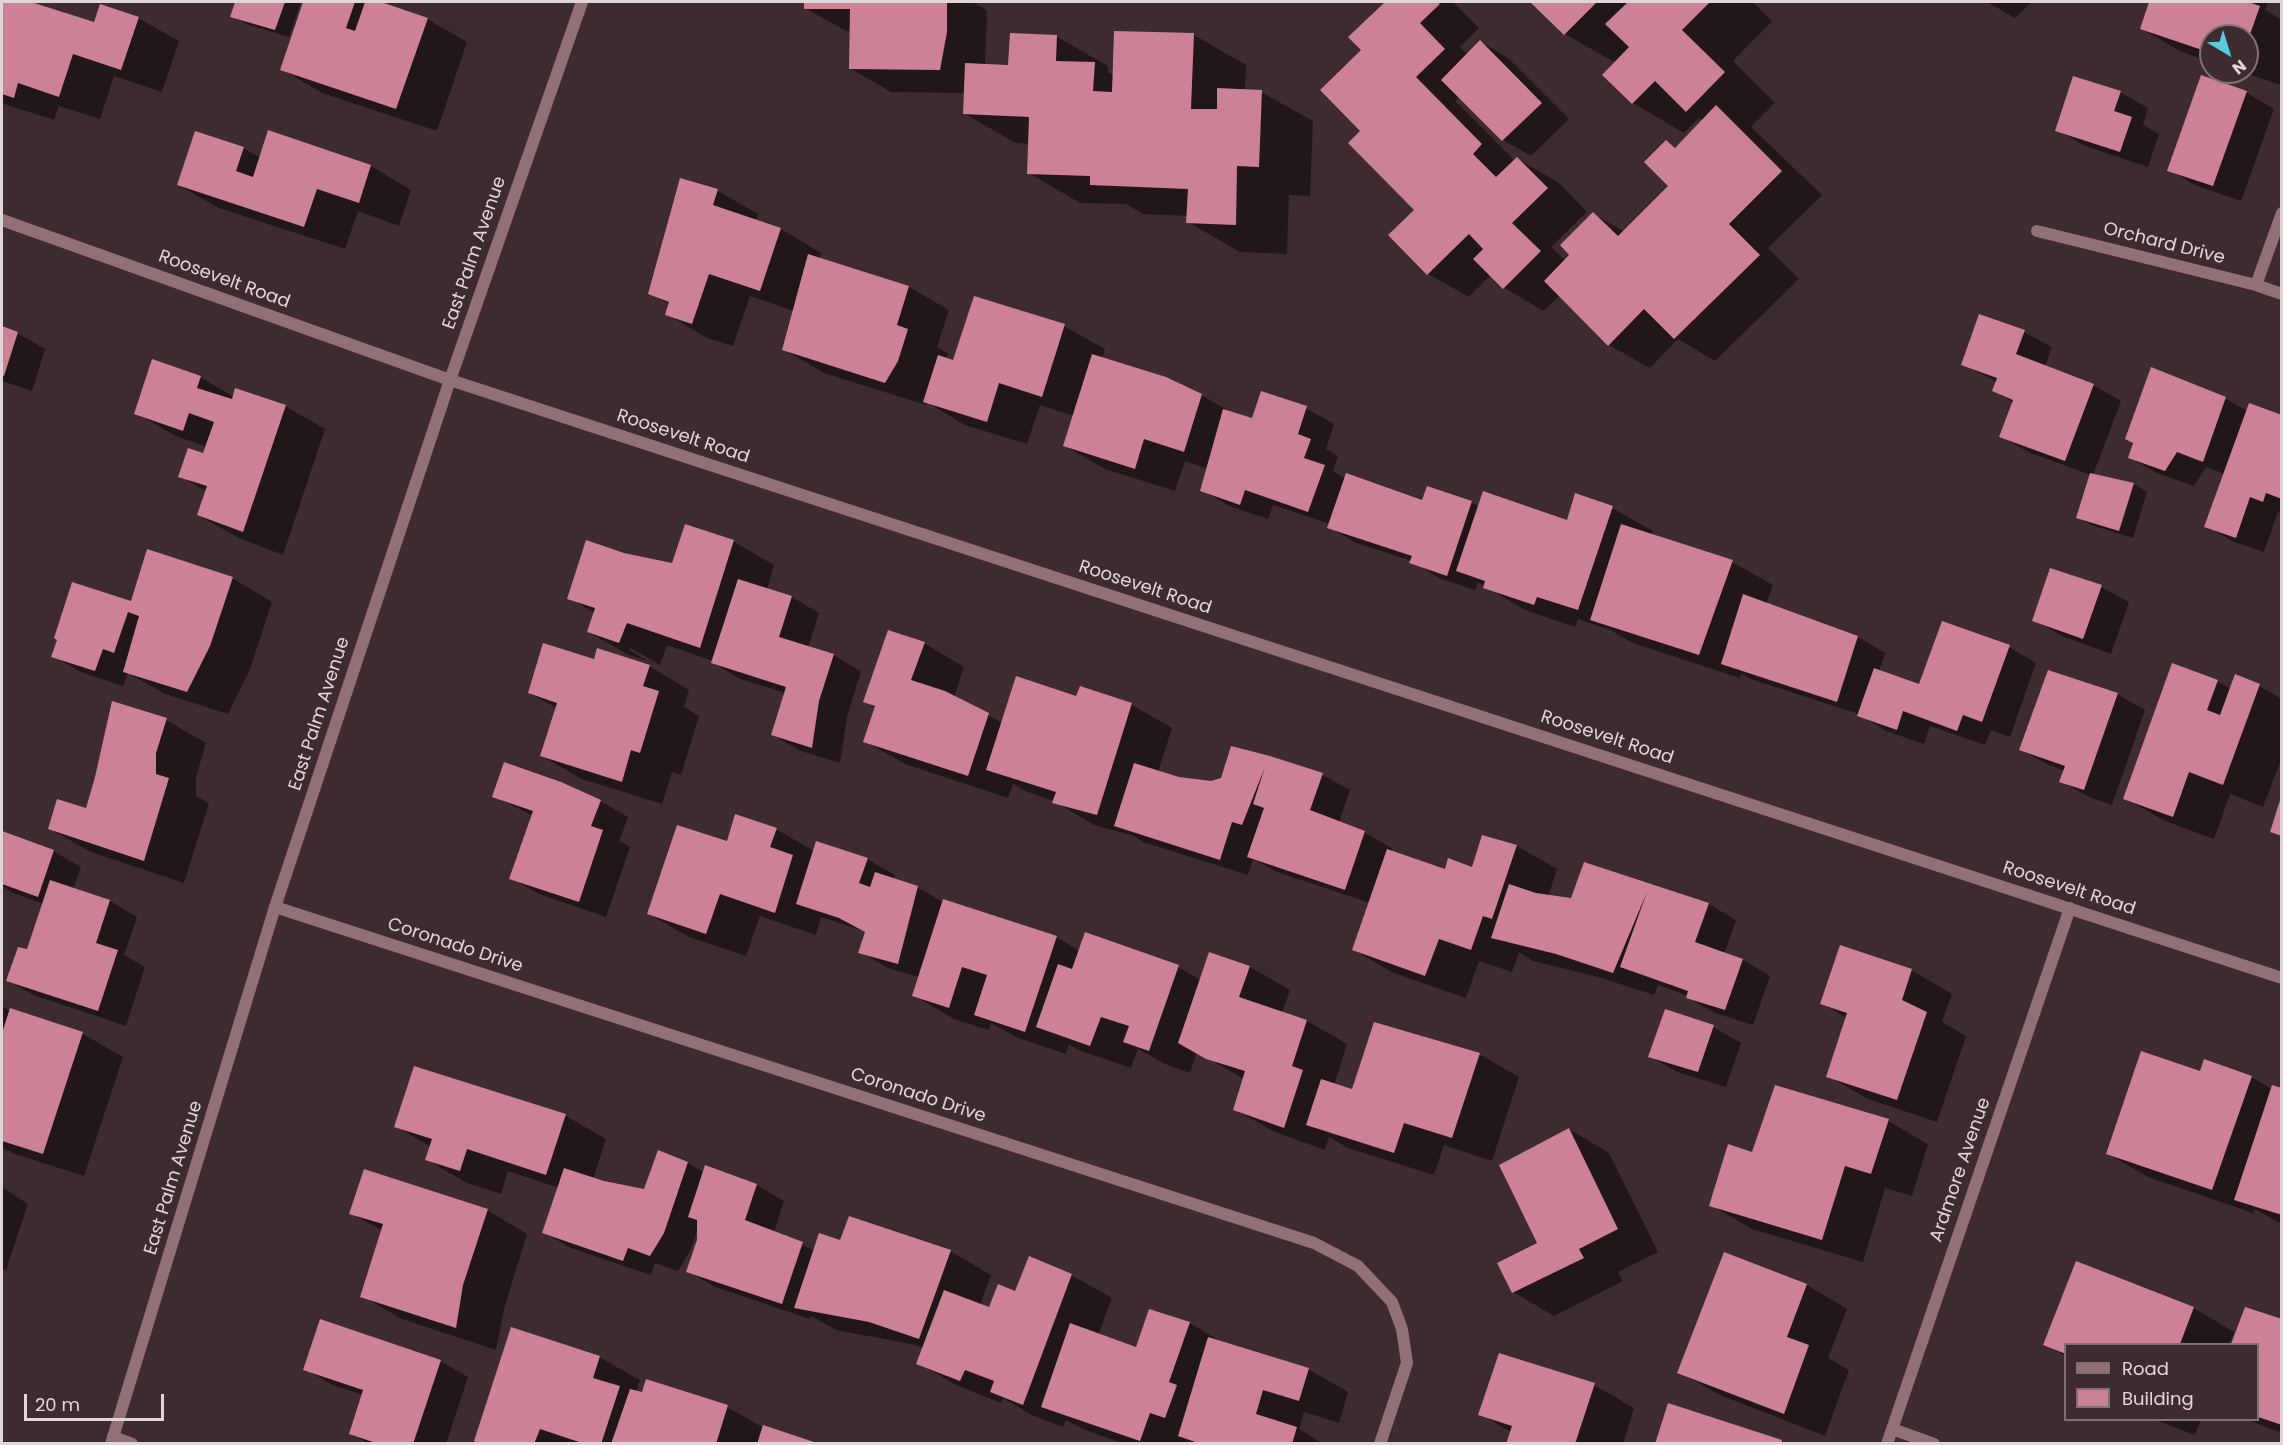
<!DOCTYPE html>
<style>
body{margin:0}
#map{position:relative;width:2283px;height:1445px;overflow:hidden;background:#3e2b2f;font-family:Poppins,sans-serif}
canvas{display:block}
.frame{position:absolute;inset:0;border:3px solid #e2d5d8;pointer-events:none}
.legend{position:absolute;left:2064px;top:1343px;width:195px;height:78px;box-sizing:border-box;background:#3e2b2f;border:2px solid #806f73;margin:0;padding:8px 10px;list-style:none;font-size:18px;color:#e2d5d8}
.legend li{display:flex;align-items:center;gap:12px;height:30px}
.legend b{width:30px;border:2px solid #806f73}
.north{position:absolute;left:2199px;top:24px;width:60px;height:60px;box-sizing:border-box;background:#3e2b2f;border:2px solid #806f73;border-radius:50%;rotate:142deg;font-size:16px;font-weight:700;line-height:24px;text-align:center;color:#e2d5d8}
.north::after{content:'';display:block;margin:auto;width:21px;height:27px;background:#55cae0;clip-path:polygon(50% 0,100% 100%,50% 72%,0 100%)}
.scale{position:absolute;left:24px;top:1394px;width:140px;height:27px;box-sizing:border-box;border:3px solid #e2d5d8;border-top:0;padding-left:8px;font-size:18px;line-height:21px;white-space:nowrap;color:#e2d5d8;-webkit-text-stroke:4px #3e2b2f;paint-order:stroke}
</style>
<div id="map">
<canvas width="2283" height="1445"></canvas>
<div class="frame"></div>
<ul class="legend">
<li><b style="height:8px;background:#917078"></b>Road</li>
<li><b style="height:16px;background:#cd8195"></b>Building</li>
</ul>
<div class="north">N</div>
<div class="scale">20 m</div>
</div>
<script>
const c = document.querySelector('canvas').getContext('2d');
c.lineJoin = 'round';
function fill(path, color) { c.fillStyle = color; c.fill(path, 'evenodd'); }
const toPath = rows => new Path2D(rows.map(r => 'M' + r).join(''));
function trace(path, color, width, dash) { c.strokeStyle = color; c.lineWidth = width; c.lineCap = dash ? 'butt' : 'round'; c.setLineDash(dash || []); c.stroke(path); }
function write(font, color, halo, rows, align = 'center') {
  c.font = font + ' Poppins,sans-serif'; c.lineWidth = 6; c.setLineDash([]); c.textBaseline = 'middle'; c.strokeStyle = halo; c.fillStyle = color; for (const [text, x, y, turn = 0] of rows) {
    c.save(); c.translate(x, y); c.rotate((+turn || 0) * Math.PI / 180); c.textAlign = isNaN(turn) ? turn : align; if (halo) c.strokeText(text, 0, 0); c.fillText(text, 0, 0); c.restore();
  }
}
fill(toPath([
 [2,2,26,2,95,24,138,18,179,41,162,92,114,76,100,119,59,106,54,120,7,105,2,102],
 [237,2,301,2,289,37,246,24,232,16],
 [305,2,377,2,427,19,467,42,437,131,322,93,282,69],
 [805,2,972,2,987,10,985,65,1009,66,1057,37,1108,66,1108,72,1114,75,1194,35,1246,65,1245,91,1261,92,1313,121,1310,196,1289,195,1287,254,1240,252,1188,222,1188,216,1143,214,1126,204,1080,203,1029,173,1030,144,1016,143,965,114,965,93,891,92,851,69,851,31,846,31,805,8],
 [1387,2,1453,2,1479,28,1460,47,1468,55,1481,42,1508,58,1569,119,1531,156,1503,140,1460,96,1455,101,1515,161,1517,159,1558,182,1587,212,1551,247,1566,261,1593,214,1625,232,1670,186,1666,142,1677,148,1704,120,1699,118,1684,133,1633,103,1616,63,1565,34,1532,2,1753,2,1772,21,1733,61,1775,103,1751,127,1822,195,1768,248,1799,279,1715,361,1678,339,1650,368,1609,345,1560,295,1544,311,1504,288,1491,275,1469,297,1428,274,1416,210,1362,131,1363,50,1350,37],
 [1987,2,2032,2,2015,18],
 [2151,2,2268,2,2265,10,2282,20,2281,85,2242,72,2247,72,2247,36,2211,36,2211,62,2182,52,2142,29],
 [2202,77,2247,93,2274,109,2241,201,2197,186,2169,170],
 [2120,92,2148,108,2143,125,2159,134,2148,167,2085,146,2057,130],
 [269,132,371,166,411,190,399,226,358,211,345,249,219,208,178,185,243,148,261,158],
 [681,180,718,191,758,214,756,221,781,229,821,253,819,259,909,287,949,310,937,347,948,353,946,359,954,362,975,297,1064,326,1105,349,1102,358,1201,395,1232,413,1253,420,1306,408,1334,424,1326,449,1338,456,1333,471,1345,479,1423,502,1471,502,1479,507,1568,521,1612,508,1653,531,1651,535,1732,562,1773,585,1766,604,1858,637,1885,653,1879,671,1920,686,2009,647,2036,663,2010,737,1991,730,1985,745,1930,726,1924,744,1886,731,1859,714,1751,679,1741,674,1740,678,1633,643,1610,630,1578,619,1575,627,1525,610,1478,582,1475,590,1439,578,1412,561,1356,543,1329,527,1330,524,1273,505,1268,519,1229,506,1202,490,1208,469,1185,461,1175,491,1105,469,1065,446,1074,416,1040,405,1027,444,965,425,928,403,926,405,824,373,783,349,794,311,750,296,733,346,707,338,667,314,670,305,649,293],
 [2,328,17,333,45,349,32,391,2,381],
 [2024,332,2052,347,2045,366,2093,385,2121,401,2093,475,2134,484,2147,492,2133,538,2091,525,2078,517,2091,475,2028,452,2001,436,2013,402,1994,391,1997,382,1962,364],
 [2152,369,2226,399,2247,411,2282,416,2282,513,2278,512,2264,552,2234,542,2206,526,2225,474,2206,467,2194,486,2157,473,2129,457],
 [200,377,234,397,285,406,325,429,283,555,239,538,198,515,206,491,180,476,204,455,207,447,176,436,136,413],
 [686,526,734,542,774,565,767,589,792,597,819,613,808,647,833,655,861,671,847,717,840,763,801,751,773,735,786,693,740,679,713,663,713,661,667,645,660,665,629,647,629,650,648,661,629,655,588,632,595,613,569,598,624,554,673,565],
 [232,578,272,602,250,669,228,714,165,694,128,673,123,686,81,672,53,656,58,639,131,603],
 [2101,587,2129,602,2111,654,2062,636,2034,620],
 [924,643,964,667,954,697,1003,723,1077,698,1081,688,1132,705,1172,728,1158,772,1178,779,1212,783,1223,779,1232,748,1322,775,1350,790,1339,822,1364,832,1392,848,1391,852,1446,871,1472,869,1483,836,1517,846,1557,869,1548,897,1572,900,1642,883,1651,884,1709,904,1736,920,1724,954,1743,960,1770,976,1753,1025,1715,1013,1687,997,1688,996,1658,985,1654,995,1598,977,1533,961,1519,952,1512,972,1479,961,1466,998,1394,973,1354,950,1370,903,1277,872,1253,859,1248,875,1143,842,1134,836,1094,825,1054,801,1028,792,1013,784,1008,798,905,764,865,741,876,708,865,701],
 [649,666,689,690,684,707,699,716,681,775,672,772,662,804,582,779,542,756,557,708,529,693],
 [2217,681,2231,689,2259,686,2280,698,2282,694,2282,758,2263,807,2230,794,2214,839,2165,821,2124,798],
 [2117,694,2145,710,2112,805,2089,797,2061,781,2065,771,2049,765,2021,750],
 [166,720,206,743,196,777,196,796,209,803,184,883,91,852,50,829,87,810],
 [494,796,600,801,628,817,619,841,630,847,606,917,539,894,511,878,533,816],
 [776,829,814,851,867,859,895,875,893,879,917,887,943,902,1056,937,1080,951,1178,967,1201,980,1210,954,1250,967,1290,990,1282,1013,1307,1021,1347,1044,1334,1085,1353,1091,1479,1054,1519,1077,1492,1161,1444,1145,1434,1175,1348,1148,1329,1137,1325,1150,1275,1132,1234,1109,1244,1079,1197,1052,1190,1073,1165,1064,1138,1049,1131,1068,1078,1050,1069,1044,1066,1054,1016,1037,991,1023,989,1030,954,1019,913,995,919,977,888,968,860,952,867,932,821,917,816,935,760,916,746,956,689,937,649,914,728,843],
 [2,833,53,851,81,867,73,889,110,901,137,917,124,955,145,967,126,1026,36,996,8,981,28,951,44,904,13,893,2,886],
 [1911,970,1952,994,1942,1022,1966,1036,1937,1122,1868,1099,1828,1076,1847,1018,1821,1003],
 [2,1006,10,1011,83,1034,123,1057,84,1176,12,1153,2,1147],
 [1713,1027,1741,1043,1726,1087,1677,1072,1650,1056],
 [415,1068,566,1116,606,1139,593,1179,645,1191,659,1152,688,1163,704,1172,757,1185,784,1201,774,1232,815,1251,841,1242,950,1251,991,1275,980,1305,990,1308,1016,1293,1071,1275,1112,1298,1098,1335,1137,1349,1150,1311,1190,1323,1223,1343,1308,1369,1348,1392,1339,1423,1304,1412,1299,1429,1324,1444,1193,1444,1189,1441,1188,1444,1124,1444,1083,1429,1066,1420,1063,1427,1032,1415,1003,1398,1001,1403,958,1386,918,1363,924,1348,911,1344,836,1330,811,1316,810,1319,715,1287,688,1271,698,1240,698,1229,691,1249,678,1271,655,1263,651,1275,571,1248,543,1232,559,1188,508,1171,501,1194,467,1183,427,1160,431,1147,396,1126],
 [2201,1073,2251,1077,2272,1089,2282,1090,2282,1224,2254,1209,2253,1213,2148,1177,2108,1154],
 [1888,1121,1928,1144,1912,1196,1885,1188,1863,1262,1752,1229,1711,1205,1753,1154],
 [1569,1129,1609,1153,1658,1252,1618,1272,1623,1281,1554,1316,1513,1292,1539,1244],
 [2,1187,28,1204,6,1270,2,1269],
 [487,1210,527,1234,504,1309,496,1350,402,1319,362,1296,383,1231,351,1213],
 [1725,1254,1807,1285,1847,1309,1828,1358,1849,1370,1825,1436,1720,1395,1679,1372],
 [2077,1263,2194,1308,2234,1332,2229,1344,2066,1344,2066,1356,2045,1344],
 [2246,1309,2282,1321,2282,1433,2248,1420,2258,1420,2258,1344,2233,1344],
 [599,1357,640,1380,636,1392,727,1407,764,1428,813,1444,481,1444],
 [440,1361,468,1377,446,1444,369,1444,351,1433,363,1395,333,1385,305,1369],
 [1594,1385,1634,1408,1623,1444,1508,1444,1511,1432,1480,1414],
 [2155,1420,2201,1420,2195,1435]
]), '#0007');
fill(toPath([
 [2,2,31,2,94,22,100,4,139,17,121,70,73,54,59,97,18,83,14,98,2,94],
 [235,2,285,2,275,30,230,17],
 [303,2,355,2,346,28,355,31,365,2,381,2,428,18,396,109,280,70],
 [804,2,947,2,947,32,940,70,849,69,850,9,804,9],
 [1385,2,1437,2,1440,4,1420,23,1445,49,1416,77,1482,144,1473,154,1496,177,1517,157,1548,188,1512,223,1541,251,1503,289,1473,259,1483,249,1469,234,1427,275,1388,235,1414,210,1348,143,1360,131,1320,90,1361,50,1348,37],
 [1530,2,1597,2,1564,35],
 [1628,2,1710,2,1682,30,1725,72,1686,112,1655,81,1632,104,1602,75,1629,47,1605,24],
 [2149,2,2248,2,2260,6,2247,43,2247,36,2211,36,2211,53,2140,29],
 [1114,31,1194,33,1191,109,1217,109,1217,88,1262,90,1259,167,1237,166,1236,225,1186,223,1188,189,1090,185,1090,176,1027,174,1029,117,963,114,965,63,1008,65,1010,33,1057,35,1056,61,1095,62,1093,91,1112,92],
 [1480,40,1542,103,1502,141,1441,80],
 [2201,75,2247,91,2213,186,2167,171],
 [2073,76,2121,91,2114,111,2132,117,2120,152,2055,131],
 [1716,105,1782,171,1729,224,1760,255,1674,339,1644,309,1608,346,1544,281,1569,255,1560,245,1593,212,1618,236,1668,186,1644,162,1666,140,1675,148],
 [268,130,371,165,359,203,317,189,304,227,177,185,195,131,244,147,236,171,253,177],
 [680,178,718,189,713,205,781,228,760,291,709,274,692,324,665,315,669,302,648,294],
 [808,254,909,286,897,325,908,329,898,361,885,383,782,350],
 [974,296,1065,324,1042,397,999,383,987,422,923,402,938,355,953,360],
 [1979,314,2025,330,2016,354,2094,384,2065,461,1999,437,2013,400,1992,391,1997,378,1961,365],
 [2,326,18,332,4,376,2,375],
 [1092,354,1166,377,1202,394,1184,452,1144,439,1135,469,1063,446],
 [152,359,201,376,197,388,232,399,235,388,286,405,243,532,197,515,207,486,178,477,188,448,203,453,214,422,189,413,183,431,134,414],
 [2151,367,2226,397,2203,462,2177,452,2165,471,2128,458,2133,443,2125,439],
 [1261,391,1307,406,1298,434,1311,439,1304,458,1325,465,1308,512,1245,490,1240,505,1200,491,1223,409,1252,418],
 [2249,403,2282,415,2282,499,2266,493,2263,502,2250,497,2236,538,2204,527],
 [1346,473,1422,500,1427,486,1472,501,1447,576,1409,563,1412,556,1327,528],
 [2090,473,2134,483,2119,531,2076,518],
 [1483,491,1567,520,1575,493,1613,506,1578,610,1537,597,1534,605,1483,588,1485,581,1456,571],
 [685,524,734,540,700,648,627,623,619,643,587,632,595,608,567,599,586,540,624,553,672,563],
 [1621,524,1733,560,1699,655,1590,620],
 [147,549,233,577,210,646,187,692,123,672,139,616,128,612,114,653,103,649,95,671,51,657,57,640,54,638,72,582,131,601],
 [2050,568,2102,585,2083,639,2032,621],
 [738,579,792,596,779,637,834,654,819,701,812,748,771,735,786,687,711,663],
 [1743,594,1858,636,1837,702,1721,664],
 [1942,621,2010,645,1982,722,1963,715,1957,731,1903,711,1897,730,1857,716,1874,668,1919,684],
 [888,630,925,642,911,680,945,691,989,713,968,776,863,742,875,706,863,702],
 [543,643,594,659,597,648,650,665,643,686,659,691,640,753,631,750,622,782,540,756,557,703,528,693],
 [2172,663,2218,680,2207,710,2220,715,2235,674,2260,684,2223,785,2189,772,2173,817,2123,799],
 [2048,670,2118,693,2084,790,2059,782,2065,766,2019,750],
 [1016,676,1076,696,1080,686,1132,703,1097,815,1052,803,1056,792,986,770],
 [112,701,167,718,156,753,156,774,169,778,144,861,48,829,57,799,86,808,95,777],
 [1231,746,1270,756,1323,773,1310,810,1365,831,1345,890,1247,857,1264,808,1253,804,1265,767,1242,825,1232,822,1220,860,1114,826,1134,763,1179,777,1211,781,1221,778],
 [504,762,561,782,601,800,591,826,603,830,579,902,509,879,533,811,492,797],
 [2281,797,2282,797,2282,836,2270,832],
 [735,814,777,828,770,847,793,855,775,913,720,894,706,934,647,914,677,825,727,841],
 [2,831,54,850,38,897,2,884],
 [1482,835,1517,845,1492,919,1483,916,1471,950,1439,939,1425,976,1352,950,1387,849,1445,869,1448,858,1472,867],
 [816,841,868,858,859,883,870,887,875,872,918,886,898,964,858,953,865,932,839,918,796,904],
 [1584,862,1709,903,1695,942,1743,959,1725,1010,1686,998,1688,991,1620,967,1647,892,1613,973,1556,954,1491,938,1509,884,1536,893,1571,898],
 [50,880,110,900,96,943,118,950,98,1011,6,981,18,947,27,949],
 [943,899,1057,936,1025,1032,974,1015,987,975,962,967,949,1008,912,996],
 [1085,932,1179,965,1149,1051,1123,1042,1129,1026,1101,1017,1090,1046,1036,1027,1058,964,1072,969],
 [1840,945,1912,969,1902,1000,1927,1012,1897,1100,1826,1077,1847,1013,1820,1004],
 [1209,952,1250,966,1239,997,1307,1020,1292,1066,1303,1070,1284,1128,1233,1110,1245,1071,1206,1059,1178,1043],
 [10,1008,83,1032,43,1154,2,1141,2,1033],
 [1665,1009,1714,1025,1698,1072,1648,1057],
 [1374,1022,1480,1053,1452,1138,1404,1123,1394,1153,1306,1125,1321,1079,1352,1089],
 [2141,1051,2200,1071,2204,1059,2252,1076,2212,1190,2106,1154],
 [414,1066,566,1114,546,1175,467,1149,460,1171,425,1160,432,1139,394,1127],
 [1775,1085,1889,1119,1871,1174,1845,1166,1822,1240,1709,1206,1728,1144,1752,1152],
 [2272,1085,2282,1088,2282,1215,2234,1200],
 [1569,1128,1618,1229,1579,1249,1584,1258,1512,1293,1497,1263,1537,1243,1499,1165],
 [658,1150,688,1162,664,1233,650,1256,628,1248,623,1261,542,1233,564,1168,604,1181,644,1189],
 [705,1165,757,1184,745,1220,803,1242,782,1304,686,1272,697,1240,697,1220,688,1217],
 [364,1169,488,1209,463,1285,456,1328,360,1297,383,1224,349,1214],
 [849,1216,951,1250,919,1339,869,1322,794,1308,819,1233,840,1240],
 [1724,1252,1807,1284,1787,1337,1809,1345,1784,1414,1677,1373],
 [1029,1256,1072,1274,1023,1405,990,1392,994,1381,965,1370,960,1381,916,1364,944,1290,989,1307,998,1284,1015,1291],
 [2076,1261,2194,1307,2180,1344,2066,1344,2066,1354,2043,1345],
 [2245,1307,2282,1319,2282,1425,2258,1417,2258,1344,2231,1344],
 [1149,1309,1190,1322,1169,1382,1177,1385,1165,1418,1150,1413,1140,1441,1041,1407,1070,1323,1136,1347],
 [320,1319,441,1360,413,1444,379,1444,349,1434,363,1390,303,1370],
 [511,1327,600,1356,593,1378,620,1386,601,1444,585,1444,540,1429,534,1444,481,1444,474,1441],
 [1208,1337,1309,1368,1299,1401,1263,1390,1256,1414,1297,1427,1292,1444,1201,1444,1178,1436],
 [1499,1353,1595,1383,1575,1444,1506,1444,1512,1426,1478,1415],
 [646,1379,728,1405,716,1444,611,1444,630,1389,642,1392],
 [1668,1403,1782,1440,1781,1444,1655,1444],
 [763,1425,817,1443,817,1444,757,1444]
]), '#cd8195');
trace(toPath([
 [2,220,450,380,2282,978],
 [2037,231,2256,285,2282,294],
 [2256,285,2282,213],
 [275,907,1314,1243,1358,1266,1392,1302,1402,1329,1407,1363,1380,1444],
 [1892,1429,1934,1444],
 [113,1437,132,1444],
 [1887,1444,2070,908]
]), '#917078', 12);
trace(toPath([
 [111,1444,275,907,450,380,582,2]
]), '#917078', 12);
write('18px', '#e2d5d8', '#3e2b2f', [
 ["Orchard Drive",2164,244,14],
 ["East Palm Avenue",475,253,-71],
 ["Roosevelt Road",224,280,20],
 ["Roosevelt Road",683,437,18],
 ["Roosevelt Road",1145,588,18],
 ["East Palm Avenue",320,714,-72],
 ["Roosevelt Road",1607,738,18],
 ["Roosevelt Road",2069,889,18],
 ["Coronado Drive",455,946,18],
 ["Coronado Drive",918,1096,18],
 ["Ardmore Avenue",1961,1170,-71],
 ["East Palm Avenue",174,1178,-73]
]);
</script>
